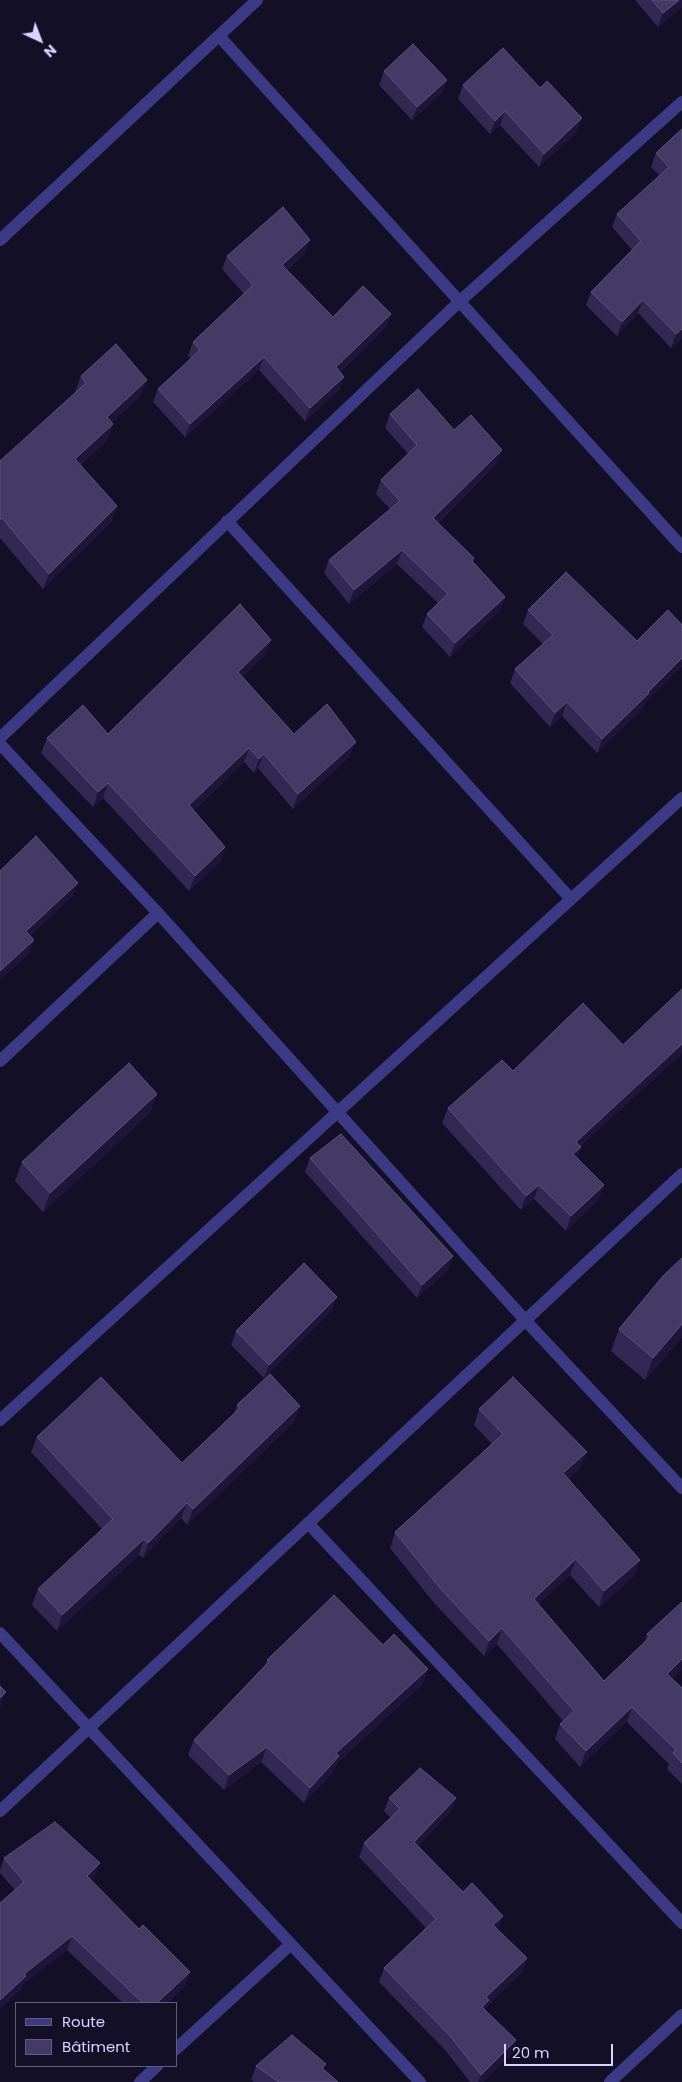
<!DOCTYPE html>
<meta charset="utf-8">
<style>
body{margin:0}
#map{position:relative;width:682px;height:2082px;overflow:hidden;background:#130f26;font-family:Poppins,sans-serif}
canvas{display:block}
.legend{position:absolute;left:15px;top:2002px;width:162px;height:65px;box-sizing:border-box;background:#130f26;border:1px solid #625e7d;margin:0;padding:6px 9px;list-style:none;font-size:15px;color:#d9d4ff}
.legend li{display:flex;align-items:center;gap:10px;height:25px}
.legend b{width:25px;border:1px solid #625e7d}
.north{position:absolute;left:15px;top:15px;width:50px;height:50px;-webkit-text-stroke:4px #130f26;paint-order:stroke;rotate:137deg;font-size:14px;font-weight:700;line-height:20px;text-align:center;color:#d9d4ff}
.north::after{content:'';display:block;margin:auto;width:18px;height:22px;background:#d9d4ff;clip-path:polygon(50% 0,100% 100%,50% 72%,0 100%)}
.scale{position:absolute;left:504px;top:2044px;width:109px;height:22px;box-sizing:border-box;border:2px solid #d9d4ff;border-top:0;padding-left:6px;font-size:15px;line-height:18px;white-space:nowrap;color:#d9d4ff;-webkit-text-stroke:4px #130f26;paint-order:stroke}
</style>
<div id="map">
<canvas width="682" height="2082"></canvas>
<ul class="legend">
<li><b style="height:6px;background:#3d3a85"></b>Route</li>
<li><b style="height:14px;background:#433a66"></b>Bâtiment</li>
</ul>
<div class="north">N</div>
<div class="scale">20 m</div>
</div>
<script>
const c = document.querySelector('canvas').getContext('2d');
c.lineJoin = 'round';
const toPath = rows => new Path2D(rows.map(r => 'M' + r).join(''));
function trace(path, color, width, dash) { c.strokeStyle = color; c.lineWidth = width; c.lineCap = dash ? 'butt' : 'round'; c.setLineDash(dash || []); c.stroke(path); }
function fill(path, color) { c.fillStyle = color; c.fill(path, 'evenodd'); }
trace(toPath([
 [219,36,682,547],
 [227,521,570,898],
 [0,738,459,302,682,102],
 [0,744,158,913,525,1320,682,1488],
 [0,1061,158,913],
 [0,1420,682,798],
 [308,1523,682,1923],
 [0,1633,420,2082],
 [0,1811,682,1174],
 [176,2049,291,1944],
 [140,2082,157,2066],
 [610,2082,682,2015]
]), '#3d3a85', 12);
trace(toPath([
 [0,240,257,0]
]), '#3d3a85', 12);
fill(toPath([
 [635,0,682,0,682,7,658,27],
 [384,71,447,80,442,93,412,120,379,85],
 [463,85,540,88,577,132,539,167,500,125,490,134,458,99],
 [682,129,682,338,671,348,638,313,617,336,586,305,591,292,632,250,612,227,617,214,660,176,651,167,656,153],
 [305,253,287,270,333,317,391,314,386,327,340,372,344,377,339,390,305,421,259,370,185,437,153,402,158,389,191,358,188,356,193,342,244,294,222,269,227,256],
 [81,376,141,395,111,423,113,424,107,440,80,465,117,506,111,522,43,589,0,538,0,461,76,392,75,392],
 [390,414,454,430,502,450,497,463,438,523,505,597,500,610,450,657,422,627,427,614,438,603,397,564,349,604,324,573,329,560,390,509,376,494,381,480,408,454,385,428],
 [528,610,646,702,644,707,597,753,562,716,550,727,510,683,515,669,543,644,523,624],
 [266,654,242,677,294,734,350,756,293,809,258,768,254,773,244,762,194,810,225,847,220,862,189,891,103,798,93,807,41,753,47,738,108,734],
 [157,1094,150,1113,43,1212,15,1181,22,1162],
 [448,1108,581,1147,577,1158,599,1199,566,1231,534,1199,521,1210,442,1123],
 [310,1158,453,1256,448,1270,417,1298,305,1172],
 [682,1258,682,1337,645,1380,611,1351,619,1329],
 [337,1297,332,1310,264,1378,231,1345,236,1331],
 [237,1405,294,1422,187,1525,181,1518,143,1558,139,1555,57,1631,32,1605,38,1589,102,1529,31,1452,37,1437,182,1463,234,1414],
 [479,1409,581,1467,568,1479,640,1560,634,1576,599,1607,570,1575,538,1604,604,1681,644,1643,647,1634,682,1602,682,1670,672,1679,682,1688,682,1784,667,1769,669,1764,627,1722,580,1767,555,1739,560,1724,563,1721,497,1644,484,1656,435,1604,390,1548,395,1532,492,1444,474,1425],
 [383,1645,428,1669,422,1685,337,1763,333,1772,304,1803,261,1762,224,1790,188,1755,194,1740,265,1665,267,1660],
 [389,1798,451,1811,418,1846,498,1930,527,1958,522,1972,487,2006,485,2011,516,2040,511,2054,483,2082,470,2082,446,2051,379,1982,384,1968,426,1928,359,1857,364,1843,391,1818,384,1811],
 [4,1858,95,1877,91,1880,139,1929,190,1972,185,1986,167,2003,123,2003,67,1950,23,1984,21,1990,15,1890,0,1873,0,1870],
 [326,2064,323,2069,338,2082,254,2082,251,2080,256,2066]
]), '#312854');
fill(toPath([
 [679,0,682,0,682,7,658,27,663,13],
 [447,80,442,93,412,120,417,107],
 [505,111,500,125,490,134,495,121],
 [582,118,577,132,539,167,544,154],
 [310,240,305,253,277,278,282,265],
 [643,300,638,313,617,336,622,322],
 [391,314,386,327,331,380,336,367],
 [682,329,682,338,671,348,676,334],
 [264,357,259,370,185,437,190,424],
 [344,377,339,390,305,421,310,408],
 [147,380,141,395,101,432,107,417],
 [113,424,107,440,69,474,75,459],
 [502,450,497,463,428,532,433,518],
 [117,506,111,522,43,589,49,574],
 [402,550,397,564,349,604,354,590],
 [505,597,500,610,450,657,455,643],
 [271,640,266,654,232,686,238,672],
 [682,658,682,667,646,702,644,707,597,753,602,739],
 [567,702,562,716,550,727,555,713],
 [356,742,350,756,293,809,298,794],
 [249,748,244,762,184,819,189,805],
 [264,754,258,768,254,773,259,759],
 [108,783,103,798,93,807,98,792],
 [225,847,220,862,189,891,195,876],
 [78,883,73,896,21,945,26,931],
 [34,940,29,954,0,980,0,971],
 [682,1044,682,1054,570,1156,576,1142],
 [157,1094,150,1113,43,1212,50,1193],
 [581,1147,575,1162,573,1154],
 [539,1185,534,1199,521,1210,526,1196],
 [604,1185,599,1199,566,1231,571,1216],
 [453,1256,448,1270,417,1298,422,1285],
 [337,1297,332,1310,264,1378,269,1365],
 [682,1324,682,1337,645,1380,653,1358],
 [300,1406,294,1422,187,1525,193,1509],
 [587,1452,581,1467,557,1489,563,1473],
 [187,1503,181,1518,143,1558,148,1543],
 [144,1539,139,1555,57,1631,62,1615],
 [576,1559,570,1575,528,1614,534,1599],
 [640,1560,634,1576,599,1607,604,1591],
 [502,1628,497,1644,484,1656,489,1641],
 [682,1659,682,1670,661,1689,667,1674],
 [428,1669,422,1685,337,1763,333,1772,304,1803,310,1788,336,1753],
 [6,1692,0,1708,0,1698],
 [632,1707,627,1722,580,1767,586,1751],
 [267,1747,261,1762,224,1790,229,1775],
 [456,1798,451,1811,409,1856,414,1842],
 [100,1863,95,1877,82,1889,87,1876],
 [503,1916,498,1930,493,1925],
 [72,1936,67,1950,23,1984,21,1990,0,2009,0,2000,24,1974],
 [527,1958,522,1972,487,2006,484,2014,482,2007,486,1997],
 [190,1972,185,1986,167,2003,157,2003],
 [516,2040,511,2054,483,2082,478,2082,481,2075]
]), '#1d163a');
const building = toPath([
 [652,0,679,0,663,13,652,0],
 [413,44,447,80,417,107,384,71,413,44],
 [503,48,540,88,547,81,582,118,544,154,505,111,495,121,463,85,503,48],
 [682,129,682,329,676,334,643,300,622,322,591,292,641,241,617,214,669,167,656,153,682,129],
 [283,207,310,240,282,265,333,317,363,286,391,314,336,367,344,377,310,408,264,357,190,424,158,389,200,350,193,342,253,285,227,256,283,207],
 [116,344,147,380,107,417,113,424,75,459,117,506,49,574,2,518,0,520,0,461,86,383,81,376,116,344],
 [418,389,454,430,471,415,502,450,433,518,474,558,472,561,505,597,455,643,427,614,448,594,402,550,354,590,329,560,400,501,381,480,417,445,390,414,418,389],
 [566,572,637,641,668,610,682,625,682,658,648,692,649,693,602,739,567,702,555,713,515,669,553,635,528,610,566,572],
 [240,604,271,640,238,672,294,734,327,704,356,742,298,794,264,754,259,759,249,748,189,805,225,847,195,876,108,783,98,792,47,738,83,705,108,734,240,604],
 [36,836,78,883,26,931,34,940,0,971,0,871,36,836],
 [682,989,682,1044,576,1142,581,1147,573,1154,604,1185,571,1216,539,1185,526,1196,448,1108,502,1060,513,1071,583,1003,623,1045,682,989],
 [129,1063,157,1094,50,1193,22,1162,129,1063],
 [341,1134,453,1256,422,1285,310,1158,341,1134],
 [682,1258,682,1324,653,1358,619,1329,663,1276,682,1258],
 [304,1263,337,1297,269,1365,236,1331,304,1263],
 [270,1374,300,1406,193,1509,187,1503,148,1543,144,1539,62,1615,38,1589,113,1519,37,1437,101,1377,182,1463,240,1408,237,1405,270,1374],
 [513,1377,587,1452,563,1473,640,1560,604,1591,576,1559,534,1599,604,1681,650,1637,647,1634,682,1602,682,1659,667,1674,682,1688,682,1763,673,1753,676,1750,632,1707,586,1751,560,1724,574,1711,502,1628,489,1641,440,1588,395,1532,503,1434,479,1409,513,1377],
 [334,1595,383,1645,394,1634,428,1669,336,1753,339,1756,310,1788,267,1747,229,1775,194,1740,269,1662,267,1660,334,1595],
 [0,1686,6,1692,0,1698,0,1686],
 [420,1768,456,1798,414,1842,463,1892,472,1883,503,1916,493,1925,527,1958,486,1997,489,2000,482,2007,516,2040,481,2075,451,2037,384,1968,436,1919,364,1843,400,1809,389,1798,420,1768],
 [55,1822,100,1863,87,1876,139,1929,143,1925,190,1972,157,2003,143,2003,72,1936,24,1974,26,1976,0,2000,0,1903,24,1882,4,1858,55,1822],
 [292,2035,326,2064,322,2068,338,2082,279,2082,256,2066,292,2035]
]);
fill(building, '#433a66');
trace(building, '#5a527e', 1);
</script>
